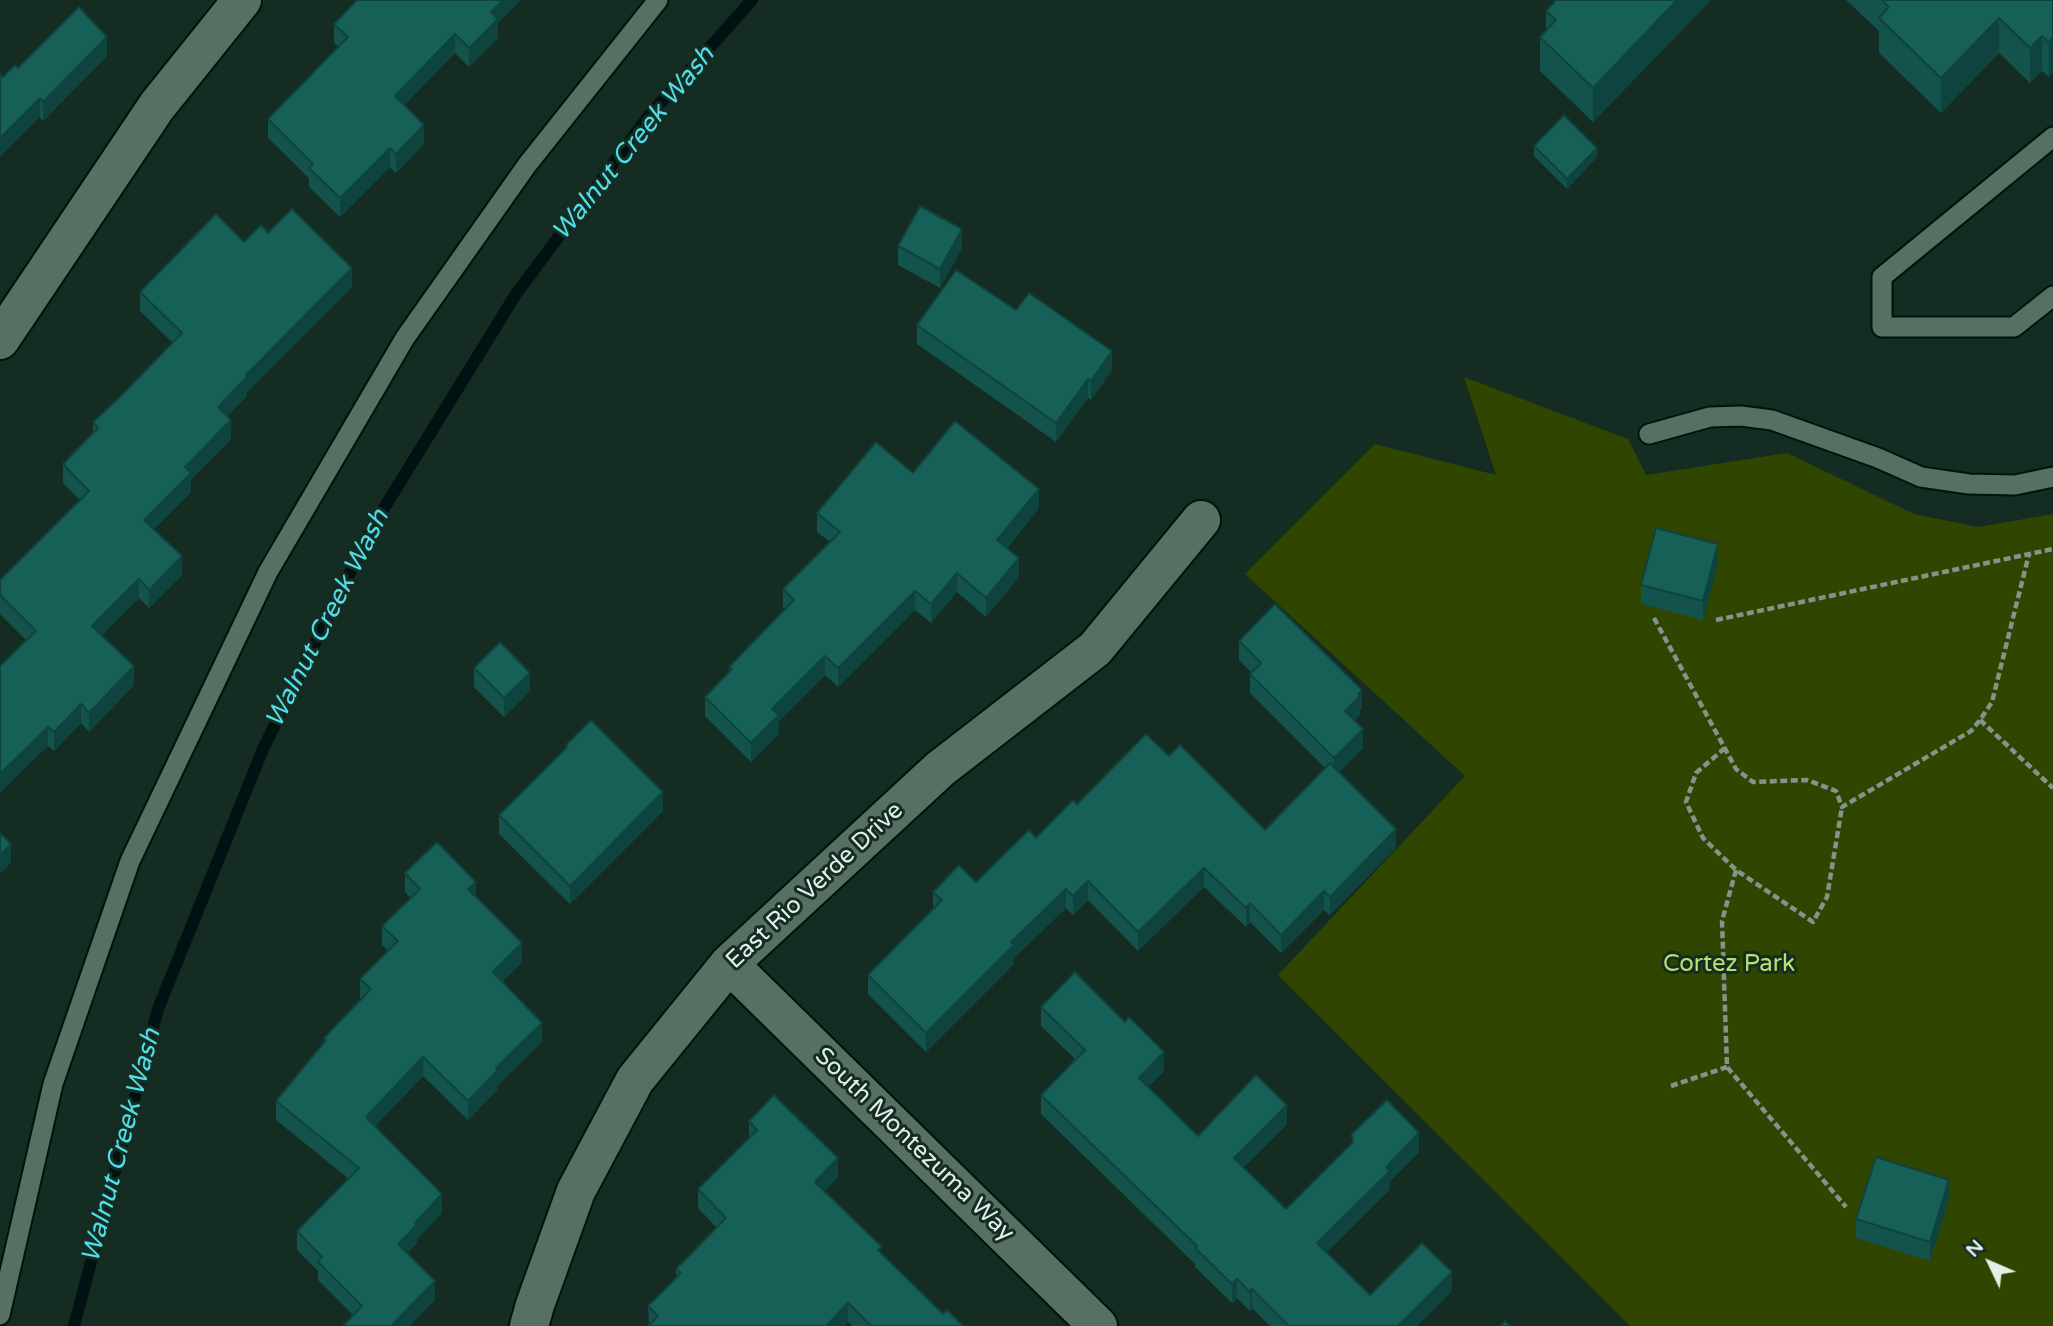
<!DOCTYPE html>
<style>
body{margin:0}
#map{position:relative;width:2053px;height:1326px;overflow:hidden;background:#152c22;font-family:"Varela Round",sans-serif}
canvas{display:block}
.north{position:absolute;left:1955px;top:1228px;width:70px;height:70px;-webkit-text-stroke:5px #152c22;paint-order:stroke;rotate:314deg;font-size:19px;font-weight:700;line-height:28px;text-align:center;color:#e2f0e9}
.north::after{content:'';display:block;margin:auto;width:24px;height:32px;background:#e2f0e9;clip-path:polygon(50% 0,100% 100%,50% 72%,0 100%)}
</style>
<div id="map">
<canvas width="2053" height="1326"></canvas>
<div class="north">N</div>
</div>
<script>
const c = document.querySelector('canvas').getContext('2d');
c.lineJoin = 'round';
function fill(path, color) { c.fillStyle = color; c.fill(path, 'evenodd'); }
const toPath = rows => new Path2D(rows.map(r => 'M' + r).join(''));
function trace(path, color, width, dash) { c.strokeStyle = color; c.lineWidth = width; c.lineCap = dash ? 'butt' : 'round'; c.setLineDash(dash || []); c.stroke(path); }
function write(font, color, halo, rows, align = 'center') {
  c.font = font + ' "Varela Round",sans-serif'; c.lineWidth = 6; c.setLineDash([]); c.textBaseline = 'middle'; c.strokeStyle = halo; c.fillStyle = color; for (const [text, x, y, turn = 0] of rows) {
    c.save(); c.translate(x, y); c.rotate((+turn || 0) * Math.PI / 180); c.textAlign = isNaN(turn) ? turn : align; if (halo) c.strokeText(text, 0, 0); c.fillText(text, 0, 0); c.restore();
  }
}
fill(toPath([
 [1464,377,1628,439,1646,475,1787,453,1914,514,1978,527,2053,514,2053,1326,1630,1326,1278,975,1465,776,1245,574,1375,444,1496,475]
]), '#304500');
trace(toPath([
 [74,1326,158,1009,263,749,373,526,516,294,647,118,752,0]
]), '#021112', 12);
const lane = toPath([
 [2053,137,1882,277,1882,327,2014,327,2053,296],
 [1649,434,1710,417,1741,416,1772,420,1878,458,1921,477,1969,484,2015,485,2053,477],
 [0,1315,53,1084,130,861,268,572,405,338,527,165,658,0]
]);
const street = toPath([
 [0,340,157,106,242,0],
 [729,964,1098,1326],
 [529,1326,535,1305,576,1191,635,1080,729,964,940,769,1095,649,1201,520]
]);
trace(lane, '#00140b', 23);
trace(street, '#00140b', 42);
trace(toPath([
 [1654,618,1736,769,1753,782,1807,780,1836,791,1842,807,1971,731,1980,720,1992,702,2029,554],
 [1716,620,2053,549],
 [1980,720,2053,788],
 [1725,748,1696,773,1686,802,1703,838,1736,870,1813,922,1827,897,1842,807],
 [1736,870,1722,921,1727,1067,1846,1207],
 [1671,1086,1727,1067]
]), '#82948b', 4.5, [7, 3.5]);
trace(lane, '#567064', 19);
trace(street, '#567064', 38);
fill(toPath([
 [1556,0,1711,0,1593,122,1540,71,1540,37,1546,30,1546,11],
 [1846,0,2053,0,2053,72,2049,77,2042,71,2030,83,1999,53,1941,113,1879,53,1879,31],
 [498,23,498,38,469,67,455,53,404,105,424,144,396,173,390,167,340,217,309,187,309,178,268,138,268,119,339,47,334,43,334,24],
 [107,56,43,121,3,77,18,68],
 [1534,146,1597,157,1567,189,1534,156],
 [268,233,352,287,247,392,247,396,227,416,231,439,191,479,191,492,154,529,182,575,149,608,139,598,102,635,134,685,89,732,81,723,54,751,48,746,26,640,0,614,0,580,80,500,63,483,63,464,93,433,93,422,119,398,173,343,140,311,140,292,244,242],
 [898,246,962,248,940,288,898,265],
 [1016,310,1112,370,1091,400,1088,398,1056,442,917,344,917,325],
 [913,473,1039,508,1007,548,1019,577,986,617,957,592,931,623,915,610,838,687,825,675,779,721,779,734,751,762,705,716,705,697,729,672,729,667,785,610,783,608,783,589,830,542,817,532,817,513],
 [1718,563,1703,620,1641,604,1641,585],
 [1239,641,1362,709,1360,710,1360,715,1355,720,1363,748,1339,772,1396,848,1330,915,1324,910,1281,953,1250,922,1246,927,1204,887,1138,951,1088,900,1073,915,1066,908,1014,958,1014,964,926,1052,868,994,868,975,933,909,933,892,976,882,1036,838,1077,804,1169,756,1265,830,1325,768,1250,693,1250,674,1252,673,1239,660],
 [474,668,530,691,504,717,474,687],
 [566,745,663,811,570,904,499,834,499,815,566,749],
 [405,873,476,897,522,962,503,981,542,1042,498,1085,498,1089,468,1120,423,1076,375,1126,442,1213,417,1239,417,1243,407,1253,435,1300,353,1315,318,1280,318,1271,297,1250,297,1231,349,1179,276,1120,276,1101,324,1043,324,1038,362,999,360,998,360,979,388,951,382,945,382,926,411,898,405,892],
 [1041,1007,1164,1071,1148,1087,1198,1136,1287,1124,1244,1167,1286,1209,1352,1143,1352,1134,1419,1152,1390,1181,1390,1189,1327,1252,1370,1295,1452,1291,1417,1326,1270,1326,1252,1308,1250,1311,1237,1298,1232,1303,1195,1267,1195,1264,1041,1114,1041,1095,1075,1059,1041,1026],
 [749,1121,838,1177,824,1191,882,1253,943,1314,963,1326,852,1326,848,1322,649,1325,648,1306,676,1278,676,1269,717,1228,698,1208,698,1189,749,1138],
 [1949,1199,1930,1261,1856,1238,1856,1219]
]), '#13534b');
fill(toPath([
 [503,0,521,0,498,23,498,38,469,67,469,48,491,12],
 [1677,0,1711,0,1593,122,1593,88],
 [1999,18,1999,53,1941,113,1941,78],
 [455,34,455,53,395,115,395,96],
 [2042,36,2042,71,2030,83,2030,48],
 [107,37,107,56,43,121,43,102],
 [2053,37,2053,72,2049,77,2049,42],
 [40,98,40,117,0,157,0,138],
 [424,125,424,144,396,173,396,154],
 [390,148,390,167,340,217,340,198],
 [1597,148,1597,157,1567,189,1567,179],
 [962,229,962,248,940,288,940,269],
 [352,268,352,287,247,392,247,396,218,426,218,407,246,375],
 [1112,351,1112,370,1091,400,1091,381],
 [1088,379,1088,398,1056,442,1056,423],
 [231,420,231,439,191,479,191,492,144,539,144,520,185,467],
 [1039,489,1039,508,997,559,997,540],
 [1718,544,1718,563,1703,620,1703,601],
 [182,556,182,575,149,608,149,590],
 [1019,558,1019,577,986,617,986,598],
 [957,573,957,592,931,623,931,604],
 [139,579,139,598,92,645,92,626],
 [915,591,915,610,838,687,838,668],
 [825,656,825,675,779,721,779,734,751,762,751,743,772,709],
 [134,666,134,685,89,732,89,713],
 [530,673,530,691,504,717,504,698],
 [1362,690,1362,709,1360,710,1360,715,1345,730,1345,711],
 [81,704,81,723,54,751,54,732],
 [48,727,48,746,0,793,0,774],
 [1363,729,1363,748,1334,777,1334,758],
 [663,792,663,811,570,904,570,886],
 [1396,829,1396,848,1330,915,1330,897],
 [11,844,11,863,0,874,0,855],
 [1204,868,1204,887,1138,951,1138,932],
 [1088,881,1088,900,1073,915,1073,896],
 [476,882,476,901,468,889],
 [1066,889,1066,908,1014,958,1014,964,926,1052,926,1033,1011,942],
 [1324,891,1324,910,1281,953,1281,935],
 [1250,903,1250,922,1246,927,1246,908],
 [522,943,522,962,493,991,493,972],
 [542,1023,542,1042,498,1085,498,1089,468,1120,468,1101,496,1068],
 [1164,1052,1164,1071,1139,1097,1139,1078],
 [423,1057,423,1076,366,1136,366,1117],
 [1287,1105,1287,1124,1234,1177,1234,1158],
 [1419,1133,1419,1152,1390,1181,1390,1189,1317,1262,1317,1243,1386,1167],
 [838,1158,838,1177,815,1201,815,1182],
 [1949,1180,1949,1199,1930,1261,1930,1242],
 [442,1194,442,1213,417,1239,417,1243,398,1263,398,1244,415,1223],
 [1452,1272,1452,1291,1417,1326,1398,1326],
 [1237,1279,1237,1298,1232,1303,1232,1284],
 [435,1281,435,1300,410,1326,391,1326],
 [1252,1289,1252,1308,1250,1311,1250,1292],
 [848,1303,848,1322,844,1326,826,1326]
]), '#0f433d');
const building = toPath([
 [357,0,503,0,491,12,498,19,469,48,455,34,395,96,424,125,396,154,390,148,340,198,309,168,313,164,268,119,348,37,334,24,357,0],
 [1556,0,1677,0,1593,88,1540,37,1556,20,1546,11,1556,0],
 [1882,0,2053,0,2053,37,2049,42,2042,36,2030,48,1999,18,1941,78,1879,18,1889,7,1882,0],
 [79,7,107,37,43,102,40,98,0,138,0,74,3,77,15,65,18,68,79,7],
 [1564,115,1597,148,1567,179,1534,146,1564,115],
 [920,206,962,229,940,269,898,246,920,206],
 [292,209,352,268,246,375,247,377,218,407,231,420,185,467,191,473,144,520,182,556,149,590,139,579,92,626,134,666,89,713,81,704,54,732,48,727,0,774,0,666,36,631,0,595,0,580,89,491,63,464,98,428,93,422,119,398,182,333,140,292,216,214,244,242,261,225,268,233,292,209],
 [956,270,1016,310,1029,293,1112,351,1091,381,1088,379,1056,423,917,325,956,270],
 [955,421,1039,489,997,540,1019,558,986,598,957,573,931,604,915,591,838,668,825,656,772,709,779,715,751,743,705,697,732,669,729,667,794,600,783,589,840,532,817,513,876,442,913,473,955,421],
 [1656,528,1718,544,1703,601,1641,585,1656,528],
 [1275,604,1362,690,1358,694,1360,696,1345,711,1363,729,1334,758,1250,674,1261,663,1239,641,1275,604],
 [500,642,530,673,504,698,474,668,500,642],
 [591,720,663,792,570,886,499,815,567,747,566,745,591,720],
 [1146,734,1169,756,1180,745,1265,830,1330,763,1396,829,1330,897,1324,891,1281,935,1250,903,1246,908,1204,868,1138,932,1088,881,1073,896,1066,889,1011,942,1014,945,926,1033,868,975,942,900,933,892,959,865,976,882,1029,830,1036,838,1073,800,1077,804,1146,734],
 [0,833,11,844,0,855,0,833],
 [437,842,476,882,468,889,522,943,493,972,542,1023,496,1068,498,1070,468,1101,423,1057,366,1117,442,1194,415,1223,417,1225,398,1244,435,1281,391,1326,343,1326,362,1306,318,1262,322,1257,297,1231,359,1168,276,1101,326,1040,324,1038,371,989,360,979,398,941,382,926,420,889,405,873,437,842],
 [1075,972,1125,1022,1129,1017,1164,1052,1139,1078,1198,1136,1256,1075,1287,1105,1234,1158,1286,1209,1353,1142,1352,1134,1387,1100,1419,1133,1386,1167,1390,1171,1317,1243,1370,1295,1422,1243,1452,1272,1398,1326,1289,1326,1252,1289,1250,1292,1237,1279,1232,1284,1195,1248,1197,1246,1041,1095,1085,1050,1041,1007,1075,972],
 [774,1095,838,1158,815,1182,882,1247,878,1250,943,1314,947,1310,963,1326,871,1326,848,1303,826,1326,648,1326,658,1316,648,1306,681,1273,676,1269,726,1218,698,1189,757,1130,749,1121,774,1095],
 [1876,1157,1949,1180,1930,1242,1856,1219,1876,1157],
 [1505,1321,1510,1326,1500,1326,1505,1321]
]);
fill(building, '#166057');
trace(building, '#0f433d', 2);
write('24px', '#e2f0e9', '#152c22', [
 ["East Rio Verde Drive",815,886,-43],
 ["South Montezuma Way",914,1145,44]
]);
write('24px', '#b7e16f', '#152c22', [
 ["Cortez Park",1729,965]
]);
write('italic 26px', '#50dde7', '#152c22', [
 ["Walnut Creek Wash",634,144,-51],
 ["Walnut Creek Wash",328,619,-63],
 ["Walnut Creek Wash",122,1146,-75]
]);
</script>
